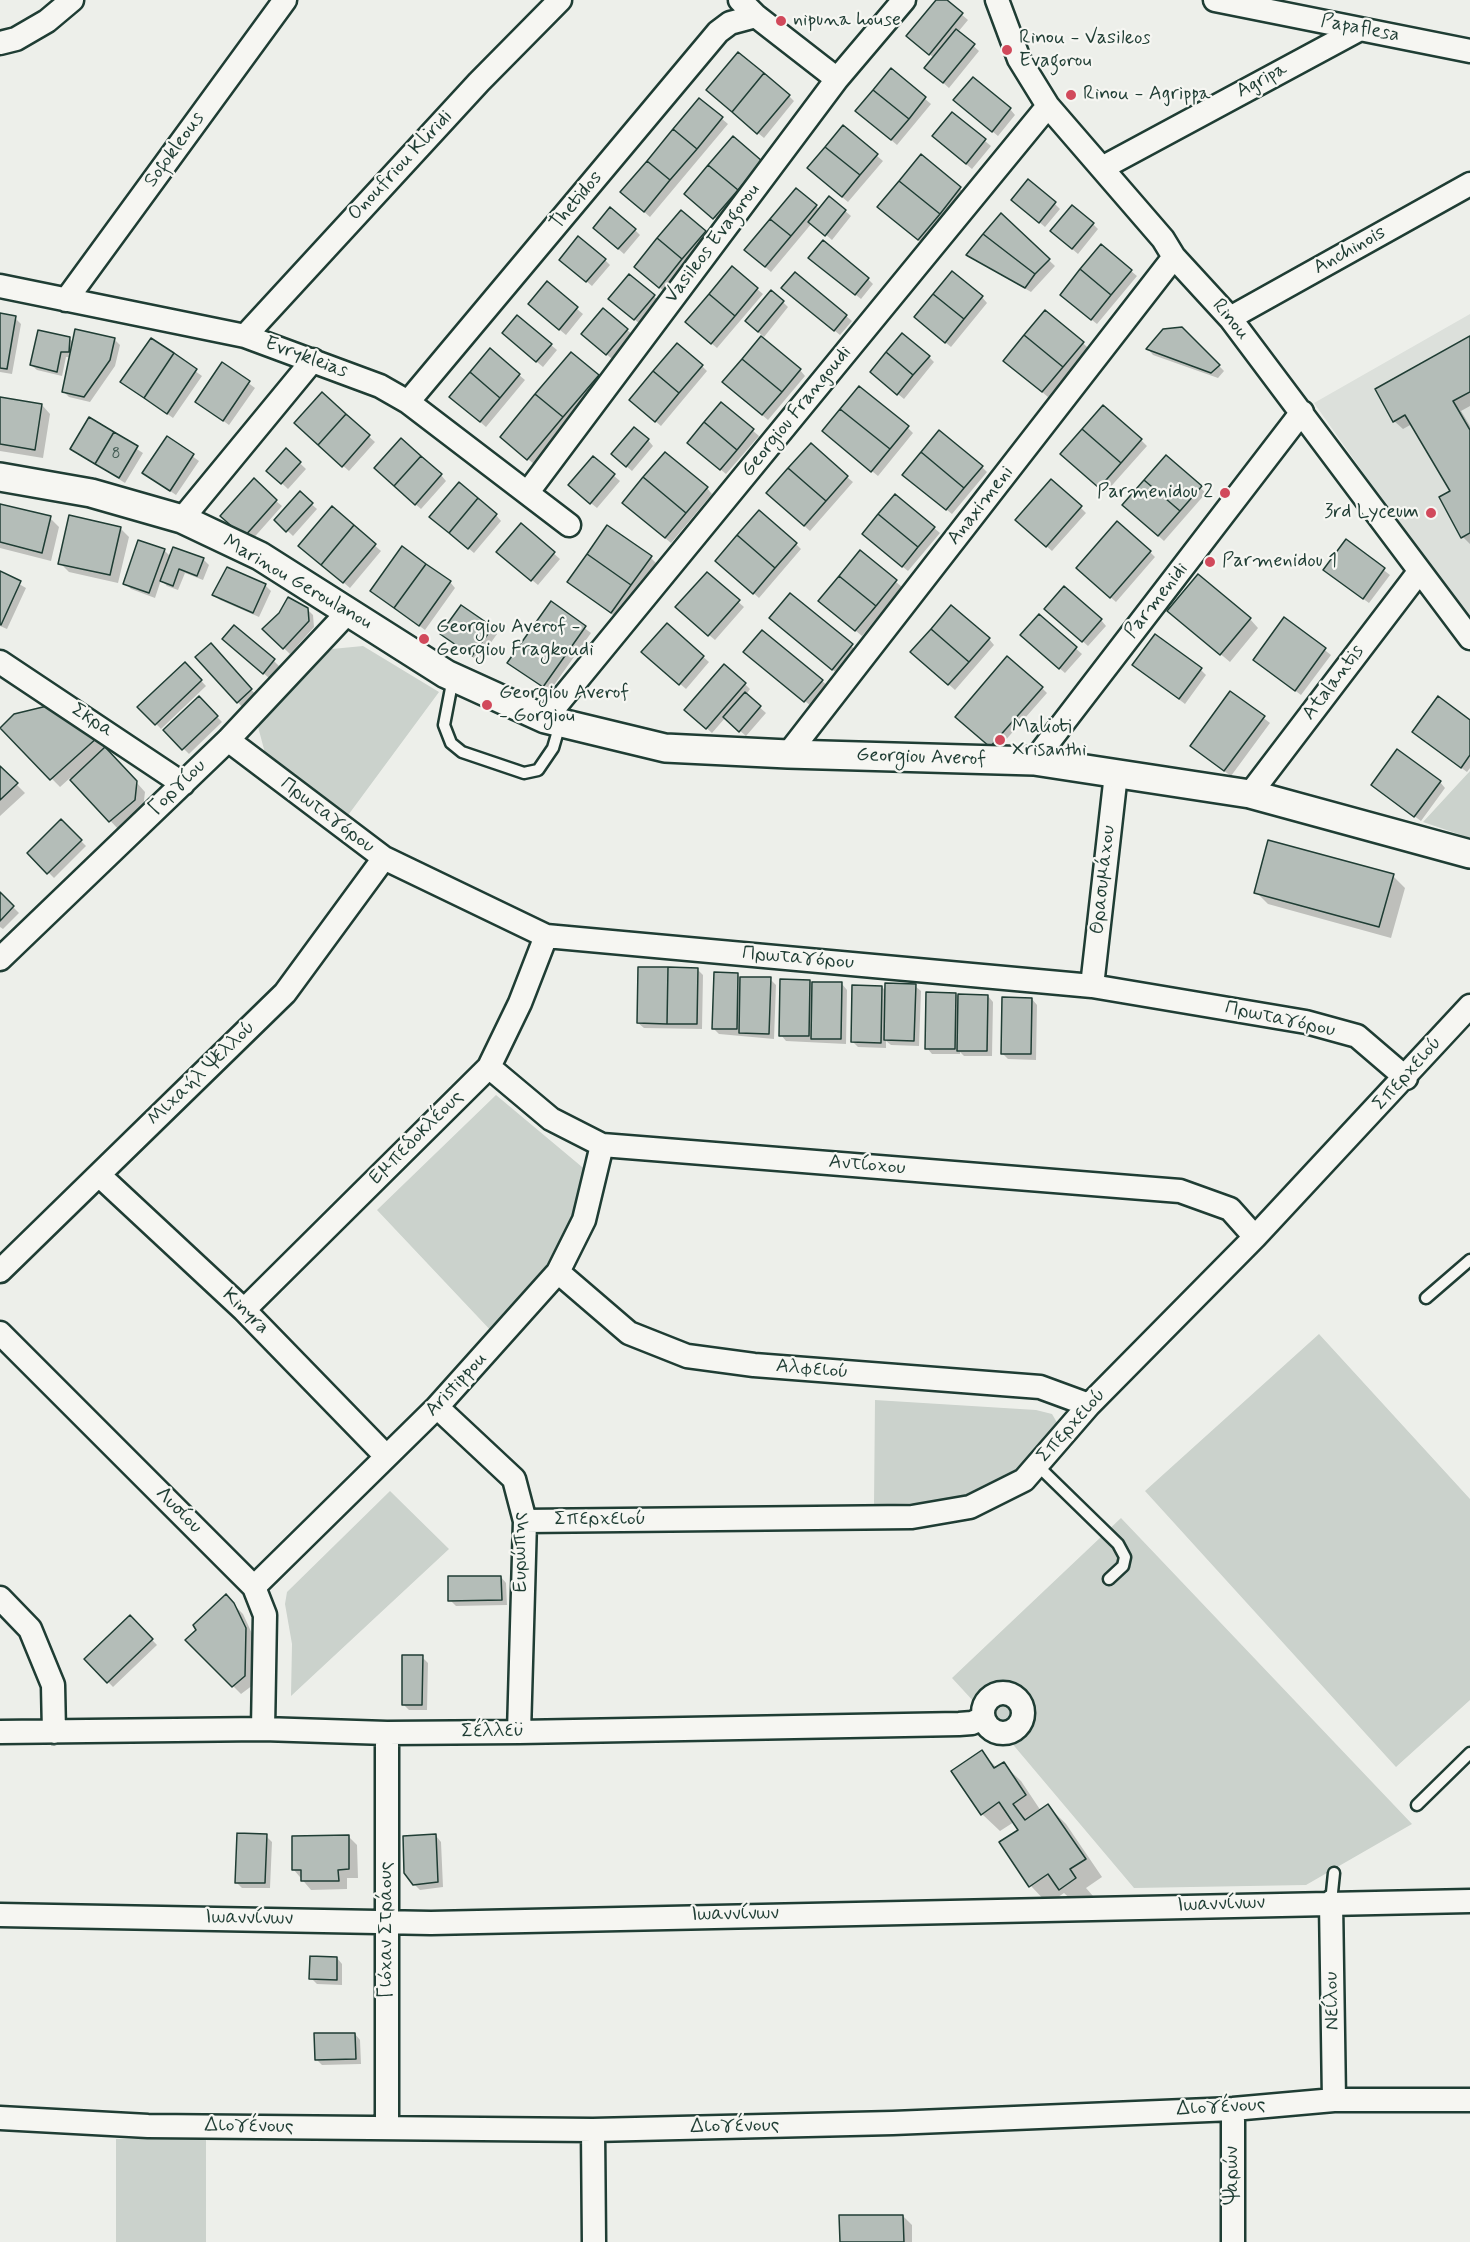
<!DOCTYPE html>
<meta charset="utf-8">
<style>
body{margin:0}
canvas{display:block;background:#edefea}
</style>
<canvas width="1470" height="2242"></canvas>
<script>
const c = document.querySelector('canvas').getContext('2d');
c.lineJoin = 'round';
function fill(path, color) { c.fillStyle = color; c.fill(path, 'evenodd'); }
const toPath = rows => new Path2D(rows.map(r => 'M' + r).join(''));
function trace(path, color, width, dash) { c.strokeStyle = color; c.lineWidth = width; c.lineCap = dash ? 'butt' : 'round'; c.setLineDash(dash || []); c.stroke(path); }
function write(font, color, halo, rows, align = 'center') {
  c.font = font + ' Mynerve,sans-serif'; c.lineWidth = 4.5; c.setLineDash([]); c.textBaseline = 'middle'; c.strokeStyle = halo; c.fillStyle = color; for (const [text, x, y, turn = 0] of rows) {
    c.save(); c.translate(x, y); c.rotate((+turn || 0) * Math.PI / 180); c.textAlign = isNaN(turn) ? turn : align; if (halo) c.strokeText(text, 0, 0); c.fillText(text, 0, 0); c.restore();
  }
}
fill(toPath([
 [1470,314,1470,624,1314,403]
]), '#dce0db');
fill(toPath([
 [363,646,439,692,346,818,265,753,257,723,332,649],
 [1470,771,1470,838,1423,822],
 [496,1095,594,1177,537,1282,494,1334,377,1210],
 [1319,1334,1470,1499,1470,1700,1396,1767,1145,1491],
 [875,1400,1036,1410,1052,1414,1059,1426,1014,1475,956,1501,874,1505],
 [390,1491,449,1549,291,1696,292,1644,285,1604,287,1592],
 [1121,1518,1412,1824,1306,1885,1134,1888,1010,1741,952,1678],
 [116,2139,206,2139,206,2242,116,2242]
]), '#cbd2cc');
fill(toPath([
 [938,0,945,0,968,20,958,32,979,51,949,88,932,73,934,58,914,41],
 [891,70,931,104,897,145,863,116],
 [713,96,789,96,794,101,764,138],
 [700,100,728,124,650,217,628,198],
 [961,106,1010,109,1015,115,998,136],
 [952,114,991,146,972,169,939,142],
 [843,127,883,161,848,202,814,174],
 [733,138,767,167,720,222,690,197],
 [921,156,966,194,924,245,885,212],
 [830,198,851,216,832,240,812,223,771,272,751,255,816,206,820,210],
 [1054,203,1060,209,1045,227,1019,205],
 [1001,215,1055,266,1031,292,968,255],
 [1093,224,1098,229,1078,254,1058,237],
 [635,230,640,235,624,254,600,233],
 [705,232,710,238,665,292,641,272],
 [605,260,610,265,592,286,567,265],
 [816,263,868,279,873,284,861,299],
 [732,268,763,294,717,348,693,328],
 [1131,271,1137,276,1097,324,1067,300],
 [547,284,583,314,566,335,536,310],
 [789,294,846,316,852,321,840,335],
 [654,296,659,302,640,324,616,304],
 [982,297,987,303,951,347,921,323],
 [783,302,788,307,764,337,752,327],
 [0,315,15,318,21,324,12,374,0,372],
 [1182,328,1224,371,1218,378,1153,355,1148,349],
 [627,330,633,335,612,359,589,339],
 [1470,337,1470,406,1461,411,1470,426,1470,544,1463,537,1452,491,1412,424,1403,429,1394,421],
 [69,338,74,343,114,339,120,345,115,366,90,402,69,397,64,392,71,357,66,357,62,376,37,370,31,365],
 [509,339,551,345,557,350,543,367],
 [152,340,202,376,173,418,122,382],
 [1083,343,1088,348,1048,397,1011,366],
 [490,350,525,380,486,427,457,402],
 [929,357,934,362,904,399,877,377],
 [223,364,255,388,229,425,197,402],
 [702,366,707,371,661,426,636,405],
 [800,370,805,376,768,420,730,388],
 [598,376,603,381,534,464,507,442],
 [322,394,375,442,349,471,301,429],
 [0,398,42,405,50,414,43,458,0,451],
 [722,404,759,436,726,474,695,448],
 [90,419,143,453,125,483,72,449],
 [908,428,913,433,878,476,829,436],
 [167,438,199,461,176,495,144,473],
 [648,440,653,446,632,471,619,460],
 [1141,440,1147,446,1106,492,1068,459],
 [286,450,306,469,288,489,274,476],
 [1166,457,1206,493,1164,541,1130,510],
 [593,458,620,481,597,508,576,491],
 [982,467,987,472,952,514,910,480],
 [381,474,441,475,446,481,421,509],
 [847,477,853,482,810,531,774,499],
 [707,488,712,494,671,543,629,508],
 [300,494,317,509,293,536,276,520],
 [276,501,282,506,250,542,228,521],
 [0,505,50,518,59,527,51,561,0,548],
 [1080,507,1086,513,1052,551,1023,526],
 [332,508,381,551,350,588,306,551],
 [496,515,501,521,474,553,437,522],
 [521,525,560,559,538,585,504,557],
 [120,528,129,537,118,583,69,572,60,563],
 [934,528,940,533,908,571,869,540],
 [1347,542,1390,575,1369,603,1331,576],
 [796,544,801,549,759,598,723,566],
 [164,550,171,557,203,559,209,565,203,580,185,573,178,590,167,586,161,580,155,598,131,589,125,583],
 [860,552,902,587,862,636,826,606],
 [1150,552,1155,557,1116,602,1084,574],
 [651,558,656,563,617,618,575,587],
 [0,573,26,588,7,629,0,626],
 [707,574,744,607,715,640,683,613],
 [450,582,455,588,425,630,372,591],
 [265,585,271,591,259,617,220,600,214,594],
 [790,595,857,651,839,675,776,624],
 [551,603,591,633,549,692,515,668],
 [307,609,313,615,314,627,290,654,264,629],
 [1169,611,1250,619,1258,628,1230,662],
 [1052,614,1101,620,1106,626,1088,646],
 [1039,616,1082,654,1065,673,1027,640],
 [1285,619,1331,655,1301,695,1261,665],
 [667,625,709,662,686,689,649,657],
 [492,628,497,634,478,661,448,639],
 [989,639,994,645,955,690,918,657],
 [230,645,274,661,279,666,269,678],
 [216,651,257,696,243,708,197,657],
 [751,657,822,681,828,686,811,706],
 [185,664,206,686,161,729,140,707],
 [1140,670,1201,670,1206,675,1185,704],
 [745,684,750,689,746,695,766,713,746,736,725,718,712,733,692,715],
 [1042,688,1047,693,996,751,962,722],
 [1231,693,1270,723,1231,776,1197,751],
 [199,698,222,722,189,754,165,730],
 [1470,722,1470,768,1467,772,1419,737],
 [2,728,97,738,145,792,143,809,119,830,70,778,60,787],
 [0,768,25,793,0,816],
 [1440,782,1445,788,1421,821,1378,790],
 [61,821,86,846,54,878,29,853],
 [1393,876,1405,888,1391,938,1268,904,1256,892],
 [0,894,19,913,3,929,0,927],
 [697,969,703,975,702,1029,644,1028,638,1023],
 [738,975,741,978,770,979,776,985,774,1039,719,1034,713,1028],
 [810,981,842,984,847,990,846,1044,786,1041,781,1035],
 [915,986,921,991,919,1046,891,1045,886,1041,886,1048,858,1047,853,1042,882,987,887,992],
 [956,994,960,998,988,996,993,1002,992,1056,964,1056,960,1052,960,1054,932,1054,927,1048],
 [1032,999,1037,1005,1036,1060,1008,1059,1002,1053],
 [501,1577,506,1583,507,1605,456,1606,450,1600],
 [225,1596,243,1614,254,1638,253,1685,241,1694,187,1640],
 [130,1617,157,1645,113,1687,86,1659],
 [422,1657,428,1663,427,1710,409,1710,403,1704],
 [981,1752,997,1768,1003,1764,1021,1781,1041,1811,1048,1806,1066,1824,1102,1877,1086,1888,1093,1896,1078,1906,1064,1893,1048,1904,1031,1886,1001,1843,1020,1830,1014,1822,1000,1831,982,1814],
 [266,1836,272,1842,270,1888,242,1888,236,1882],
 [436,1836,441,1842,443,1887,420,1890,414,1884],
 [349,1837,357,1845,358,1878,347,1878,347,1889,311,1890,294,1870],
 [337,1958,342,1964,342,1985,317,1984,311,1978],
 [355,2034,360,2040,361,2064,322,2065,316,2059],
 [903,2216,912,2225,912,2242,841,2242]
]), '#0003');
const building = toPath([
 [936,0,947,0,963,13,929,55,906,36,936,0],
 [956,29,975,44,943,83,924,68,956,29],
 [738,52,764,73,732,112,706,90,738,52],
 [891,68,926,97,909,119,873,90,891,68],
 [764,73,790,95,757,134,732,112,764,73],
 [973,77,1011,108,992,132,953,100,973,77],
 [873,90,909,119,891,140,855,111,873,90],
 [699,98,723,117,697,149,673,129,699,98],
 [952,112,986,139,966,164,932,136,952,112],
 [843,125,878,154,860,175,825,147,843,125],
 [673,129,697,149,670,180,647,161,673,129],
 [733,136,762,161,738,190,708,165,733,136],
 [825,147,860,175,842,197,807,168,825,147],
 [921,154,961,187,940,214,899,181,921,154],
 [647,161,670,180,644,212,620,192,647,161],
 [708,165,738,190,713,219,684,194,708,165],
 [1028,179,1056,202,1039,223,1011,200,1028,179],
 [899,181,940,214,918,240,877,207,899,181],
 [796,188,817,205,791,236,770,219,796,188],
 [829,196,846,210,825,236,808,222,829,196],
 [1072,205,1094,223,1072,249,1050,231,1072,205],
 [610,207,636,229,618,249,593,228,610,207],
 [681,210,706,231,682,259,657,238,681,210],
 [1001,213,1050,259,1035,274,983,234,1001,213],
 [770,219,791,236,765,267,744,250,770,219],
 [983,234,1035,274,1025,288,966,255,983,234],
 [578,236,606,259,586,282,559,260,578,236],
 [657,238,682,259,659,288,634,267,657,238],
 [823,240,869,278,855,295,808,258,823,240],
 [1101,244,1132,270,1111,295,1080,269,1101,244],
 [732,266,758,288,735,316,709,294,732,266],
 [1080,269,1111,295,1091,320,1060,295,1080,269],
 [952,271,983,296,964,319,933,294,952,271],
 [795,272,847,315,834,331,781,288,795,272],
 [629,274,655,295,634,320,608,299,629,274],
 [547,281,578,307,559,330,528,304,547,281],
 [771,290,784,301,758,332,745,321,771,290],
 [709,294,735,316,711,344,685,322,709,294],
 [933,294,964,319,945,343,914,317,933,294],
 [603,308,628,329,606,355,581,334,603,308],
 [1045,310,1084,342,1063,367,1024,335,1045,310],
 [0,313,16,316,7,369,0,368,0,313],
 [517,315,552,344,536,362,502,333,517,315],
 [1182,327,1220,365,1211,373,1146,349,1163,329,1182,327],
 [75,329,115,338,110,360,84,397,62,392,75,329],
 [38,330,70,337,69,352,61,352,57,372,30,365,38,330],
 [902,333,930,356,913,375,886,352,902,333],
 [1024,335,1063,367,1042,392,1003,361,1024,335],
 [761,336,801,369,782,392,742,359,761,336],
 [1470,336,1470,392,1453,401,1470,430,1470,533,1461,538,1439,497,1450,491,1405,415,1393,422,1375,389,1470,336],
 [151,338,174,353,144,398,120,382,151,338],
 [677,343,703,365,679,393,653,371,677,343],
 [490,348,520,374,500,398,470,372,490,348],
 [571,352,599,375,563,417,535,394,571,352],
 [886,352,913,375,897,395,870,372,886,352],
 [174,353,197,369,167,414,144,398,174,353],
 [742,359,782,392,762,415,722,382,742,359],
 [222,362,250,381,223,421,195,402,222,362],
 [653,371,679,393,655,422,629,400,653,371],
 [470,372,500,398,480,422,449,397,470,372],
 [859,386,909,426,890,449,840,409,859,386],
 [322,392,346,414,318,445,294,423,322,392],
 [535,394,563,417,527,460,500,437,535,394],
 [0,397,42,404,35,450,0,444,0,397],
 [721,402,754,429,737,450,704,422,721,402],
 [1103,405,1142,439,1121,463,1082,429,1103,405],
 [840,409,890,449,871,472,822,431,840,409],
 [346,414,370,435,342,467,318,445,346,414],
 [89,417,114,432,95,464,70,449,89,417],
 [704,422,737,450,720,470,687,443,704,422],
 [634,427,649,439,626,467,611,454,634,427],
 [1082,429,1121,463,1099,488,1060,454,1082,429],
 [939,430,983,466,964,488,921,452,939,430],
 [114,432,138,446,119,478,95,464,114,432],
 [167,436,194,454,170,491,142,473,167,436],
 [401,438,421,456,394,486,374,468,401,438],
 [811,443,848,476,826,501,788,468,811,443],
 [286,448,301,462,281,484,266,471,286,448],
 [665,452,708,487,686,513,643,477,665,452],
 [921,452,964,488,946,510,902,475,921,452],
 [1166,455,1202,486,1180,511,1144,480,1166,455],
 [421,456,442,474,415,505,394,486,421,456],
 [593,456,615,474,590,504,568,485,593,456],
 [788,468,826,501,804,526,766,493,788,468],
 [643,477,686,513,665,538,622,503,643,477],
 [254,478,277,500,244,537,220,516,254,478],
 [1051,479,1082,506,1046,547,1015,520,1051,479],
 [1144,480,1180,511,1158,536,1122,505,1144,480],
 [459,482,478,498,449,533,429,517,459,482],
 [300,491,313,503,286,532,274,520,300,491],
 [895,494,935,527,918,547,878,514,895,494],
 [478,498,497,514,468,549,449,533,478,498],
 [0,504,51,516,42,553,0,542,0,504],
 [332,506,354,525,321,565,298,546,332,506],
 [759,510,797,543,775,568,737,535,759,510],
 [878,514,918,547,902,567,862,534,878,514],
 [69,515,121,527,110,575,58,564,69,515],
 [1117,521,1151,551,1110,598,1076,568,1117,521],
 [521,523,555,552,531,581,496,552,521,523],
 [354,525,376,544,343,583,321,565,354,525],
 [607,525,652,556,631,585,587,554,607,525],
 [737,535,775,568,753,594,715,561,737,535],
 [1346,539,1385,568,1363,599,1323,570,1346,539],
 [138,540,165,549,149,593,123,584,138,540],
 [402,546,426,564,394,608,370,591,402,546],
 [173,547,204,558,197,576,179,569,173,586,160,581,173,547],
 [860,550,897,580,876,606,839,576,860,550],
 [587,554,631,585,611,613,567,582,587,554],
 [426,564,451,581,419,626,394,608,426,564],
 [227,567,266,584,253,613,212,595,227,567],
 [0,571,21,581,1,625,0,624,0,571],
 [707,572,740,600,708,636,675,607,707,572],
 [1198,574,1251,618,1220,655,1167,611,1198,574],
 [839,576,876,606,855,631,818,601,839,576],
 [1064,586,1102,619,1082,642,1044,609,1064,586],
 [790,593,853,644,832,670,769,618,790,593],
 [288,597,308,608,309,621,283,649,262,629,279,613,288,597],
 [551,601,586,626,543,687,507,663,551,601],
 [461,605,493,627,472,656,440,634,461,605],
 [951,605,990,638,969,662,931,629,951,605],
 [1039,614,1077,647,1059,669,1020,635,1039,614],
 [1284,617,1326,648,1295,691,1253,660,1284,617],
 [667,623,704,656,679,685,641,652,667,623],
 [234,625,275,659,263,674,222,639,234,625],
 [931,629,969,662,948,685,910,652,931,629],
 [762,630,823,680,804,702,743,652,762,630],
 [1155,634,1202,668,1179,699,1132,665,1155,634],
 [211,643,252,689,237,703,195,657,211,643],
 [1007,656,1043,687,990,747,955,717,1007,656],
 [185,662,202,680,155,725,137,707,185,662],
 [724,664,746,683,706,729,684,710,724,664],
 [1230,691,1265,716,1224,771,1190,746,1230,691],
 [745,692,761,706,739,732,723,717,745,692],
 [199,696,218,716,182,750,163,730,199,696],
 [1438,696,1470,720,1470,755,1461,768,1412,732,1438,696],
 [47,706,98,737,50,780,0,728,14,714,47,706],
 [105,747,137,781,135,800,109,822,70,780,105,747],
 [1397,749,1441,781,1414,817,1371,785,1397,749],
 [0,766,18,783,0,800,0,766],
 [61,819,82,840,47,874,27,853,61,819],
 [1268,840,1394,874,1379,927,1254,893,1268,840],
 [0,892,14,906,0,921,0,892],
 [638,967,668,967,667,1024,637,1023,638,967],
 [668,967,698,968,697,1024,667,1024,668,967],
 [714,972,738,973,737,1029,712,1029,714,972],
 [740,977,771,977,769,1034,739,1033,740,977],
 [780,979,810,980,809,1036,779,1036,780,979],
 [812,982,842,982,841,1039,811,1039,812,982],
 [885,983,916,984,914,1041,884,1040,885,983],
 [852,985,882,986,881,1043,851,1042,852,985],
 [926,992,956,993,955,1049,925,1049,926,992],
 [958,994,988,995,987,1051,957,1051,958,994],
 [1002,997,1032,998,1031,1054,1001,1054,1002,997],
 [448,1576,501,1576,502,1600,448,1601,448,1576],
 [226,1594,234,1603,246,1628,245,1676,232,1687,185,1640,196,1630,193,1625,226,1594],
 [130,1615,153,1639,107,1683,84,1659,130,1615],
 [402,1655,423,1655,422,1705,402,1705,402,1655],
 [982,1750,994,1768,1004,1762,1026,1795,1013,1804,1025,1820,1048,1804,1086,1859,1070,1869,1076,1878,1059,1890,1048,1874,1029,1887,999,1842,1018,1830,999,1802,981,1815,951,1771,982,1750],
 [237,1833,267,1834,265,1883,235,1883,237,1833],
 [436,1834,438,1882,413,1885,404,1873,403,1836,436,1834],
 [349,1835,349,1869,338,1870,339,1881,301,1881,301,1870,292,1870,292,1836,349,1835],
 [310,1956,337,1957,337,1980,309,1979,310,1956],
 [314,2033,355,2033,356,2059,315,2060,314,2033],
 [839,2215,903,2215,904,2242,840,2242,839,2215]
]);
fill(building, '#b4bdb8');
trace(building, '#1f3d34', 1.5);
const service = toPath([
 [453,678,444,725,451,743,462,752,524,773,538,770,553,748,560,724],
 [1426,1298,1470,1260],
 [1037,1465,1118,1544,1125,1557,1123,1566,1109,1579],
 [1417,1805,1470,1753],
 [1331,1902,1334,1873]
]);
const minor = toPath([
 [740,0,756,16,837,79],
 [997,0,1019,59,1048,106,1163,239,1174,257,1230,318,1470,638],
 [1215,0,1470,51],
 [0,43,16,39,47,21,72,0],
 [1102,168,1360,29],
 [0,286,245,336,380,386,408,402,569,525],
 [66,300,285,0],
 [1230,318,1470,184],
 [245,336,479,82,560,0],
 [408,402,718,32,730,23,756,16],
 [528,492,837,79,904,0],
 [182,519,313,360],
 [0,662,183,784],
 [545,719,1048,106],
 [228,740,384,858,546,936,1092,986,1306,1022,1357,1036,1406,1078],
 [788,754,1174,257],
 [1034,761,1302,412],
 [1250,794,1419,572],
 [0,959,228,740,349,611],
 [1092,986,1116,774],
 [489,1067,551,1119,602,1145,1180,1191,1230,1209,1255,1237],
 [99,1175,244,1310,386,1456],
 [0,1271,285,993,384,858],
 [558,1272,629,1333,687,1356,754,1365,1040,1387,1089,1405],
 [244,1310,489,1067,520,1003,546,936],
 [0,1333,254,1587,265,1615,263,1729],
 [437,1407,514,1479,525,1521,519,1732],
 [525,1521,912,1517,970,1507,1024,1480,1089,1405,1255,1237,1470,1006],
 [254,1587,437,1407,558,1272,584,1220,602,1145],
 [0,1598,30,1629,53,1685,54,1732],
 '983 1713a20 20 0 1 1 40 0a20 20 0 1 1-40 0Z',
 [0,1732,263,1729,387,1733,519,1732,959,1724,972,1723,983,1718],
 [1331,1902,1334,2100],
 [0,1915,431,1923,1470,1901],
 [1233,2109,1233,2242],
 [0,2118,148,2126,593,2130,893,2123,1233,2109,1334,2100,1470,2100],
 [387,2128,387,1733],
 [593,2130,594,2242]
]);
const tertiary = toPath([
 [0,477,91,493,182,519,260,556,446,674,545,719,665,748,788,754,1034,761,1250,794,1470,854]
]);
trace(service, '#1f3d34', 15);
trace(minor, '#1f3d34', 27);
trace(tertiary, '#1f3d34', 32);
trace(service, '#f6f6f2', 10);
trace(minor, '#f6f6f2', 22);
trace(tertiary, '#f6f6f2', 27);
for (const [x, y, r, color] of [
 [781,21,6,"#d1495b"],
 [1007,50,6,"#d1495b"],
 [1071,95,6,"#d1495b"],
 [1225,493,6,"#d1495b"],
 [1431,513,6,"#d1495b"],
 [1210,562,6,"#d1495b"],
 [424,639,6,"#d1495b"],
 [487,705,6,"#d1495b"],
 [1000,740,6,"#d1495b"]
]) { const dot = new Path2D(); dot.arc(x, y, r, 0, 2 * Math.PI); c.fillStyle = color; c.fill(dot); trace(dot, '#f6f6f2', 2); }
write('16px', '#445d55', null, [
 ["8",116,455]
]);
write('20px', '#1f3d34', '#f6f6f2', [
 ["nipuna house",793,21],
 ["Rinou - Vasileos",1019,39],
 ["Evagorou",1019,62],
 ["Rinou - Agrippa",1083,95],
 ["Parmenidou 2",1213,493,"right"],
 ["3rd Lyceum",1419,513,"right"],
 ["Parmenidou 1",1222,562],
 ["Georgiou Averof -",436,628],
 ["Georgiou Fragkoudi",436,651],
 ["Georgiou Averof",499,694],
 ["- Gorgiou",499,717],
 ["Malioti",1012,728],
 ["Xrisanthi",1012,751]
], 'left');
write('20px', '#1f3d34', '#f6f6f2', [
 ["Papaflesa",1360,29,11],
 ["Agripa",1262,81,-28],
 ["Sofokleous",175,150,-54],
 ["Onoufriou Kliridi",401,166,-47],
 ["Thetidos",577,201,-50],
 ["Vasileos Evagorou",713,244,-53],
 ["Anchinois",1350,251,-29],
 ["Rinou",1230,320,50],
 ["Evrykleias",306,358,20],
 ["Georgiou Frangoudi",797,412,-51],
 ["Anaximeni",981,506,-52],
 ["Marinou Geroulanou",297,583,30],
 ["Parmenidi",1157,601,-52],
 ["Atalantis",1334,683,-53],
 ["Σκρα",92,721,33],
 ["Georgiou Averof",921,758,2],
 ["Γοργίου",178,788,-44],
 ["Πρωταγόρου",327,816,37],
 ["Θρασυμάχου",1104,880,-84],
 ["Πρωταγόρου",798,959,5],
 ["Πρωταγόρου",1280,1020,12],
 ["Μιχαήλ Ψελλού",202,1074,-44],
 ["Σπερχειού",1408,1074,-48],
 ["Εμπεδοκλέους",417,1138,-45],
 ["Αντίοχου",867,1166,5],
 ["Kinyra",245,1312,44],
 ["Αλφειού",812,1370,5],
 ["Aristippou",457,1385,-47],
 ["Σπερχειού",1072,1426,-48],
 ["Λυσίου",178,1511,45],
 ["Σπερχειού",600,1520],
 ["Ευρώπης",521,1552,-91],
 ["Σέλλεϋ",492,1732,-1],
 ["Ιωαννίνων",1221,1905,-2],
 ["Ιωαννίνων",735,1915,-1],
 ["Ιωαννίνων",249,1919,1],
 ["Γιόχαν Στράους",387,1930,-90],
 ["Νείλου",1333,2001,-91],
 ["Διογένους",1221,2108,-3],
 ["Διογένους",249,2127,1],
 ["Διογένους",735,2127,-1],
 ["Ψαρών",1233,2175,-90]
]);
</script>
